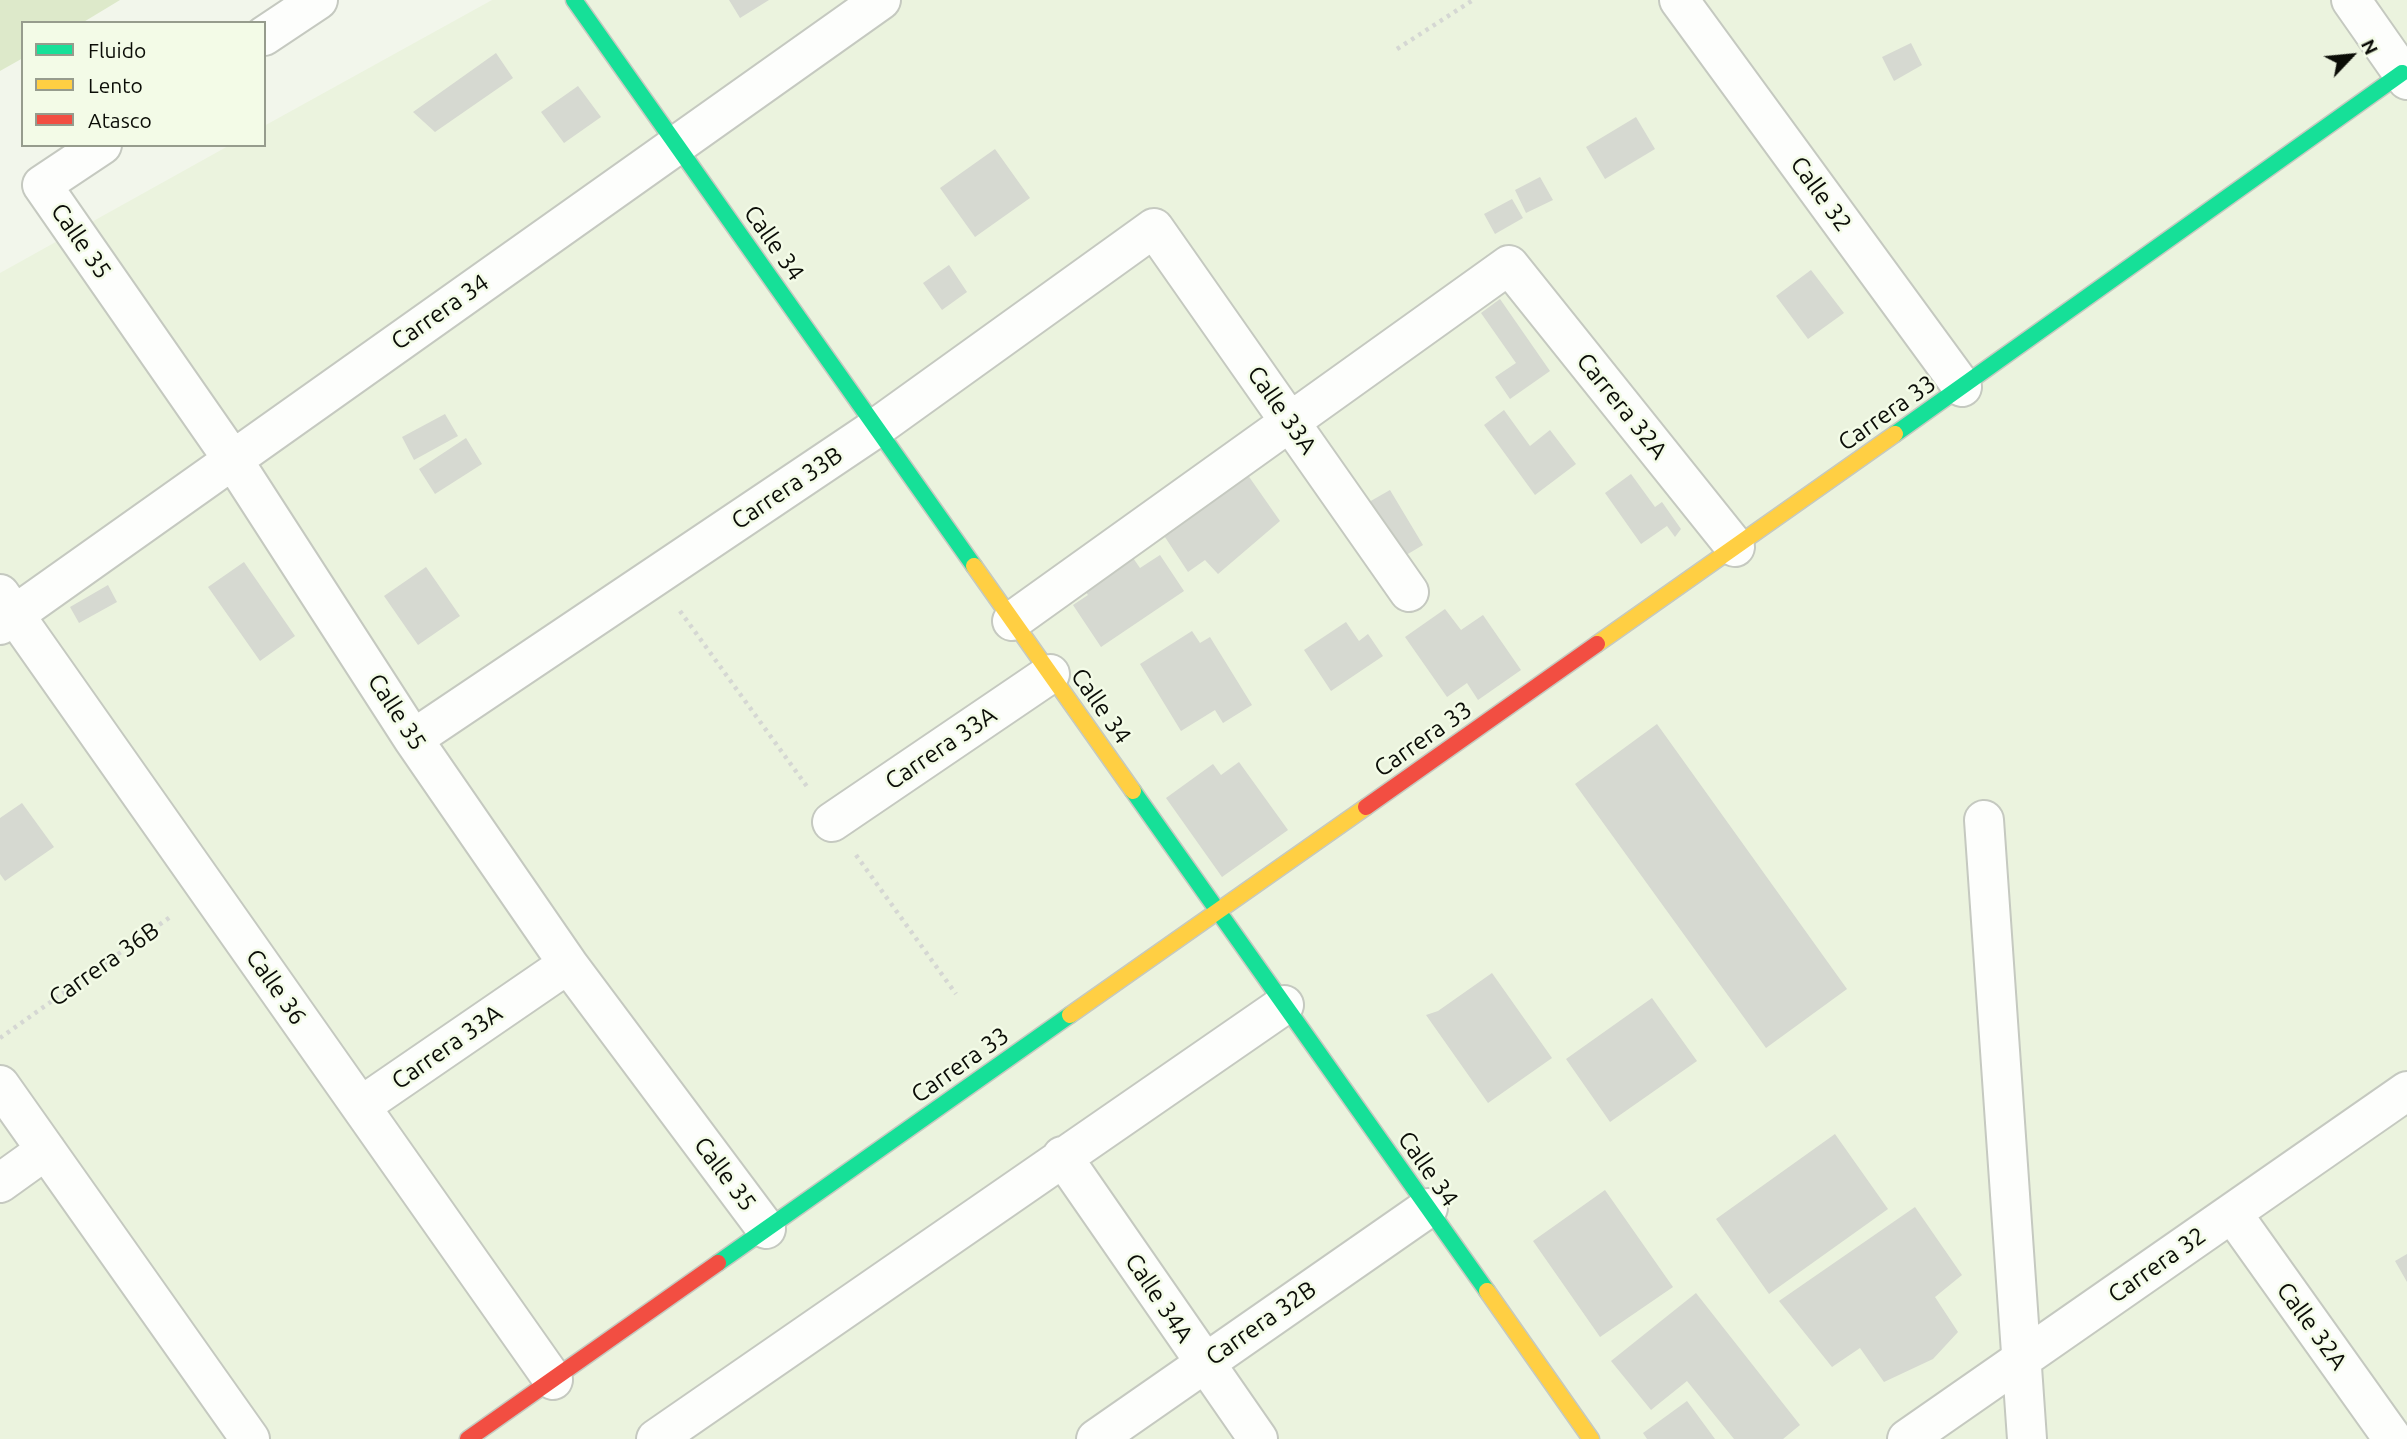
<!DOCTYPE html>
<style>
body{margin:0}
#map{position:relative;width:2407px;height:1439px;overflow:hidden;background:#f2f6eb;font-family:Ubuntu,sans-serif}
canvas{display:block}
.legend{position:absolute;left:21px;top:21px;width:245px;height:126px;box-sizing:border-box;background:#f3fbe7;border:2px solid #969c8d;margin:0;padding:9px 12px;list-style:none;font-size:21px;color:#0b0d07}
.legend li{display:flex;align-items:center;gap:14px;height:35px}
.legend b{width:35px;border:2px solid #969c8d}
.north{position:absolute;left:2316px;top:21px;width:70px;height:70px;-webkit-text-stroke:5px #f3fbe7;paint-order:stroke;rotate:64deg;font-size:19px;font-weight:700;line-height:28px;text-align:center;color:#0b0d07}
.north::after{content:'';display:block;margin:auto;width:24px;height:32px;background:#0b0d07;clip-path:polygon(50% 0,100% 100%,50% 72%,0 100%)}
</style>
<div id="map">
<canvas width="2407" height="1439"></canvas>
<ul class="legend">
<li><b style="height:9px;background:#16e098"></b>Fluido</li>
<li><b style="height:9px;background:#ffcf43"></b>Lento</li>
<li><b style="height:9px;background:#f24e42"></b>Atasco</li>
</ul>
<div class="north">N</div>
</div>
<script>
const c = document.querySelector('canvas').getContext('2d');
c.lineJoin = 'round';
function fill(path, color) { c.fillStyle = color; c.fill(path, 'evenodd'); }
const toPath = rows => new Path2D(rows.map(r => 'M' + r).join(''));
function trace(path, color, width, dash) { c.strokeStyle = color; c.lineWidth = width; c.lineCap = dash ? 'butt' : 'round'; c.setLineDash(dash || []); c.stroke(path); }
function write(font, color, halo, rows, align = 'center') {
  c.font = font + ' Ubuntu,sans-serif'; c.lineWidth = 5; c.setLineDash([]); c.textBaseline = 'middle'; c.strokeStyle = halo; c.fillStyle = color; for (const [text, x, y, turn = 0] of rows) {
    c.save(); c.translate(x, y); c.rotate((+turn || 0) * Math.PI / 180); c.textAlign = isNaN(turn) ? turn : align; if (halo) c.strokeText(text, 0, 0); c.fillText(text, 0, 0); c.restore();
  }
}
fill(toPath([
 [492,0,2407,0,2407,1439,0,1439,0,273,230,145,264,145,264,126]
]), '#ebf3de');
fill(toPath([
 [0,0,120,0,82,23,23,23,23,58,0,71]
]), '#dde9ca');
fill(toPath([
 [729,0,769,0,740,18],
 [1911,43,1922,65,1894,81,1882,57],
 [496,53,513,78,435,132,413,112],
 [578,86,601,117,564,143,541,112],
 [1636,117,1655,149,1605,179,1586,147],
 [995,149,1030,198,975,237,940,188],
 [1540,177,1553,200,1526,213,1515,190],
 [1512,199,1523,218,1495,234,1484,214],
 [949,265,967,292,942,310,923,283],
 [1811,270,1844,313,1808,339,1776,296],
 [1500,299,1550,371,1510,399,1495,377,1516,363,1481,313],
 [1504,410,1530,446,1550,430,1576,464,1535,495,1484,425],
 [445,414,458,436,414,460,402,437],
 [466,438,482,464,435,494,419,469],
 [1245,471,1280,521,1218,574,1205,560,1188,572,1161,531],
 [1631,474,1655,507,1662,502,1681,529,1675,537,1667,526,1641,544,1605,493],
 [1390,490,1423,545,1381,570,1348,514],
 [1131,555,1140,568,1160,555,1184,591,1101,647,1073,605,1088,595,1083,588],
 [244,562,295,636,260,661,208,587],
 [426,567,460,616,418,645,384,596],
 [108,585,117,602,79,623,70,607],
 [1445,609,1461,630,1483,615,1521,670,1478,700,1467,683,1447,697,1405,637],
 [1346,622,1359,641,1368,634,1383,656,1331,691,1304,650],
 [1192,631,1200,643,1210,637,1252,705,1223,723,1215,710,1181,731,1140,664],
 [1657,724,1847,989,1766,1048,1575,784],
 [1239,762,1288,830,1222,877,1166,798,1213,764,1221,775],
 [22,803,54,847,5,881,0,874,0,818],
 [1492,973,1552,1058,1488,1103,1426,1015,1438,1011],
 [1652,998,1697,1061,1610,1122,1566,1059],
 [1835,1134,1888,1209,1769,1294,1716,1219],
 [1605,1190,1673,1287,1600,1337,1533,1241],
 [1915,1207,1962,1275,1935,1297,1958,1332,1933,1359,1884,1382,1860,1348,1832,1367,1779,1301],
 [2407,1254,2407,1282,2395,1261],
 [1696,1293,1800,1425,1783,1439,1734,1439,1687,1381,1651,1410,1611,1361],
 [1687,1401,1715,1439,1647,1439,1643,1433]
]), '#d6d9d1');
const street = toPath([
 [1679,0,1962,387],
 [2351,0,2407,80],
 [264,36,318,0],
 [102,145,42,185,233,460,413,739,568,964,766,1229],
 [0,594,553,1380],
 [1012,621,1509,265,1735,547],
 [0,625,881,0],
 [413,739,876,428,1154,228,1409,592],
 [1984,820,2027,1439],
 [832,822,1050,674],
 [0,1085,250,1439],
 [361,1106,568,964],
 [1062,1156,1258,1439],
 [0,1183,46,1150],
 [2232,1213,2393,1439],
 [656,1439,1284,1005],
 [1096,1439,1428,1208],
 [1907,1439,2407,1091]
]);
const fast = toPath([
 [574,0,974,566],
 [1895,434,2402,73],
 [1133,791,1487,1291],
 [718,1263,1070,1015]
]);
const slow = toPath([
 [974,566,1133,791],
 [1597,644,1895,434],
 [1070,1015,1366,807],
 [1487,1291,1591,1439]
]);
const jam = toPath([
 [1366,807,1597,644],
 [468,1439,718,1263]
]);
trace(street, '#c5c9c0', 42);
trace(fast, '#c5c9c0', 19);
trace(slow, '#c5c9c0', 19);
trace(jam, '#c5c9c0', 19);
trace(toPath([
 [1397,49,1473,0],
 [680,611,808,788],
 [856,855,956,994],
 [0,1038,173,915]
]), '#d5d7d3', 4.5, [3.5, 5]);
trace(street, '#fdfefc', 38);
trace(fast, '#16e098', 16);
trace(slow, '#ffcf43', 16);
trace(jam, '#f24e42', 16);
write('24px', '#0b0d07', '#f3fbe7', [
 ["Calle 32",1821,194,54],
 ["Calle 35",81,241,55],
 ["Calle 34",774,243,55],
 ["Carrera 34",440,312,-35],
 ["Carrera 32A",1622,406,51],
 ["Calle 33A",1282,410,55],
 ["Carrera 33",1887,413,-35],
 ["Carrera 33B",787,488,-34],
 ["Calle 34",1101,706,55],
 ["Calle 35",397,712,57],
 ["Carrera 33",1423,739,-35],
 ["Carrera 33A",941,748,-34],
 ["Carrera 36B",104,964,-35],
 ["Calle 36",276,987,55],
 ["Carrera 33A",447,1047,-35],
 ["Carrera 33",960,1065,-35],
 ["Calle 34",1428,1169,55],
 ["Calle 35",725,1174,53],
 ["Carrera 32",2157,1265,-35],
 ["Calle 34A",1159,1298,56],
 ["Carrera 32B",1261,1323,-35],
 ["Calle 32A",2312,1326,54]
]);
</script>
